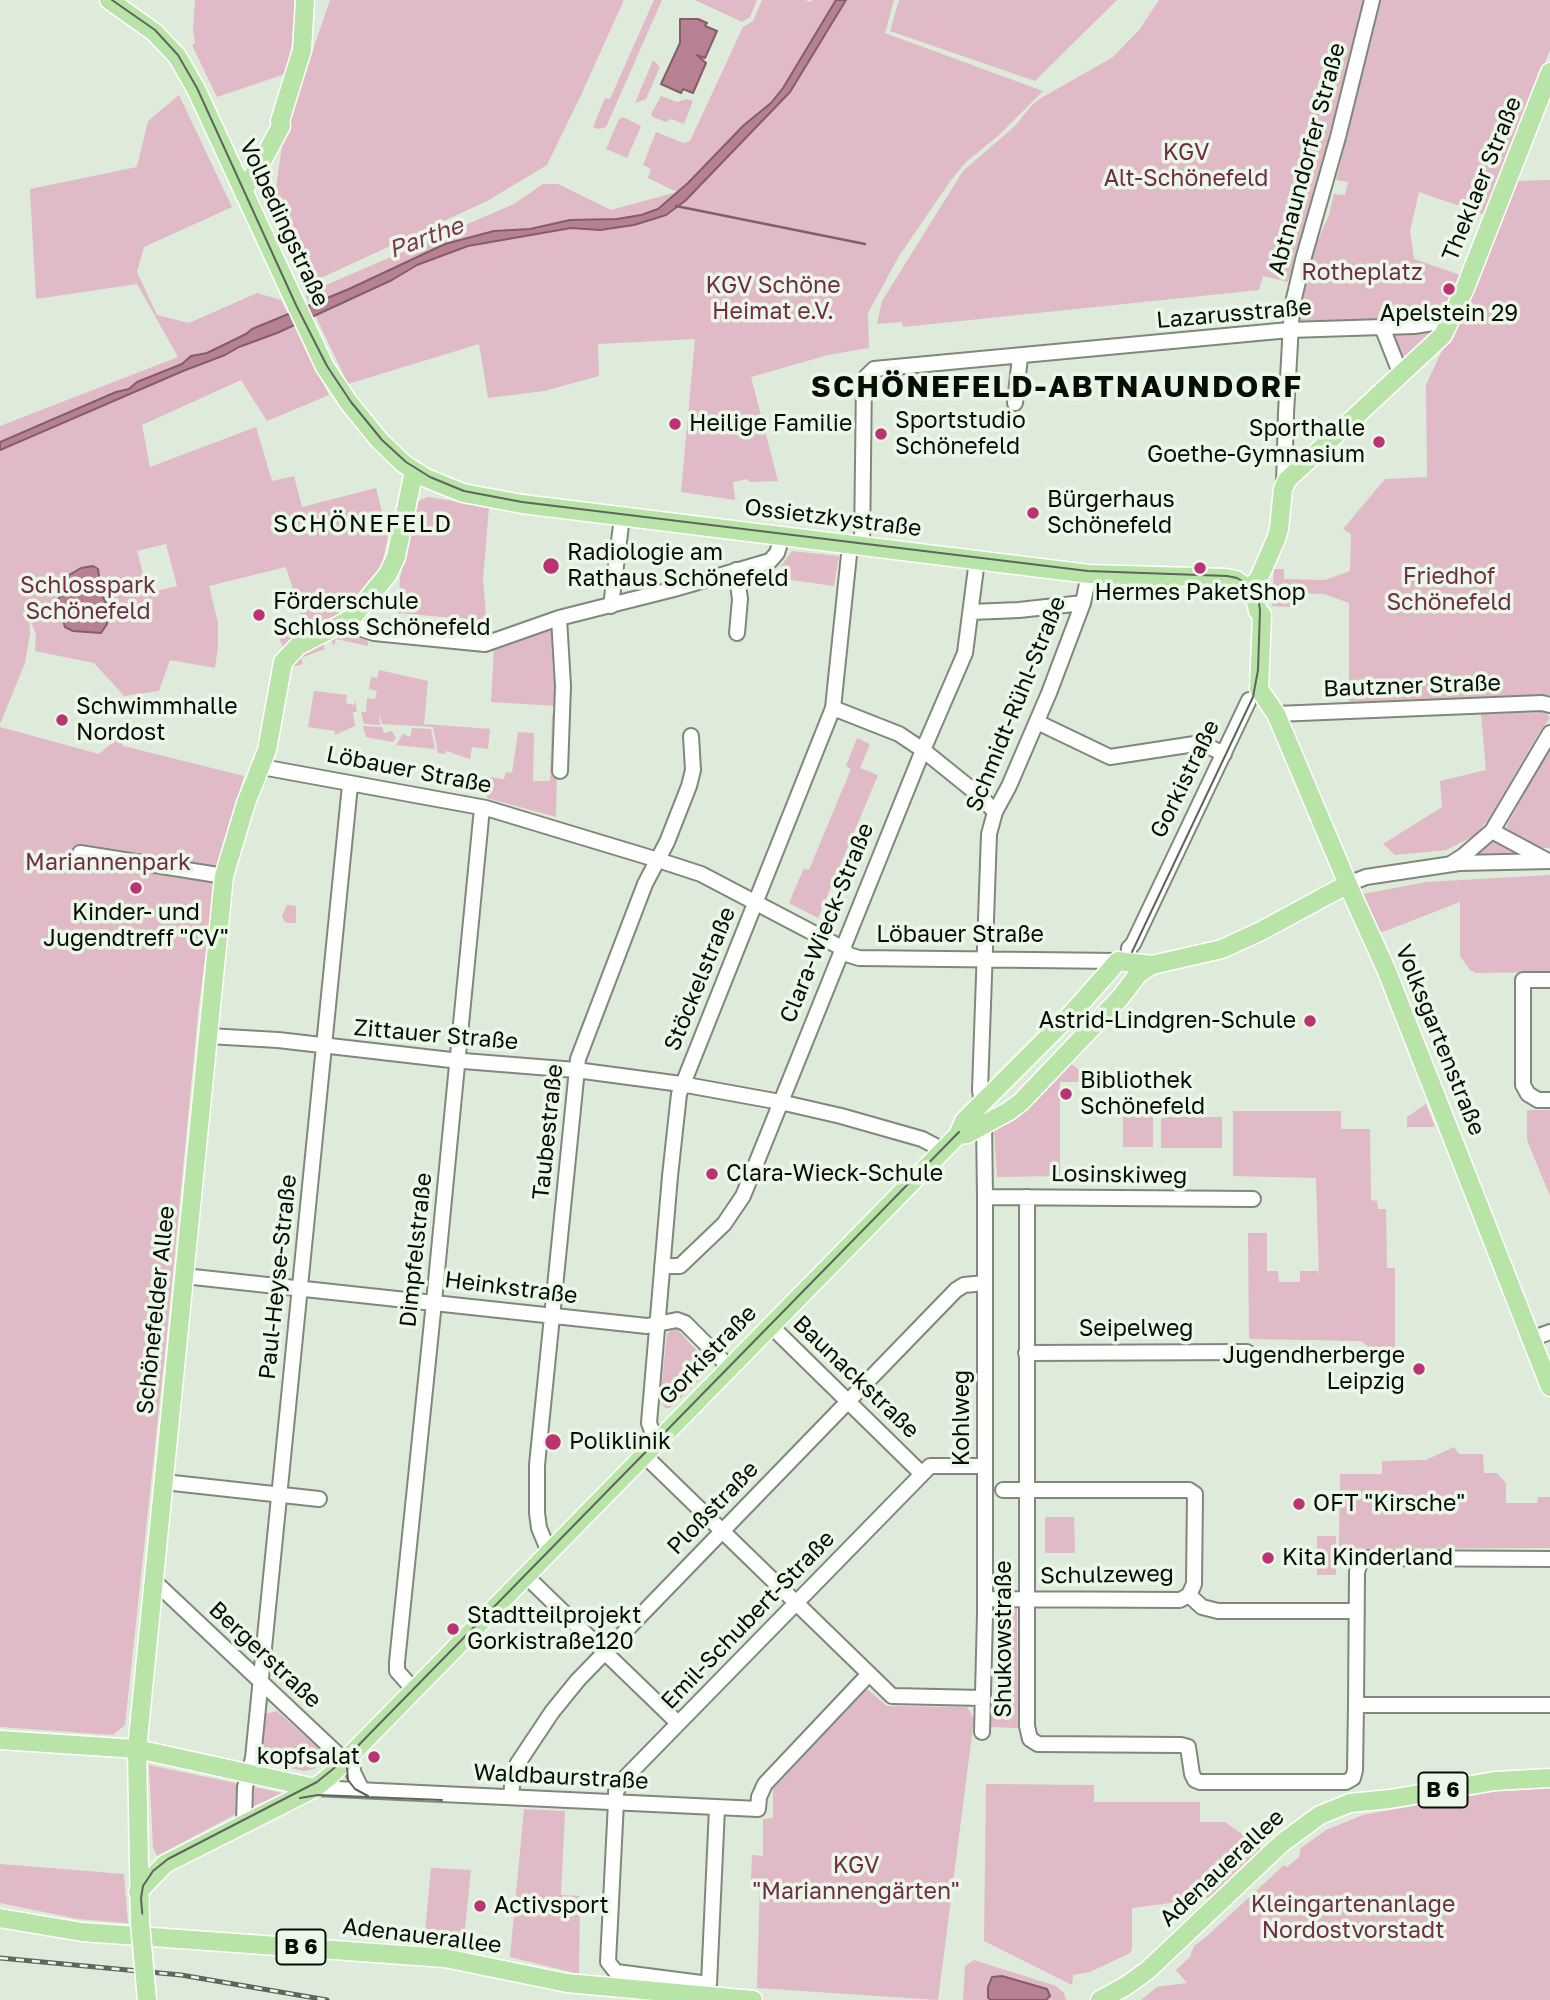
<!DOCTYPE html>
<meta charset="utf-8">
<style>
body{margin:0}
canvas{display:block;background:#deeada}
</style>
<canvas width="1550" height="2000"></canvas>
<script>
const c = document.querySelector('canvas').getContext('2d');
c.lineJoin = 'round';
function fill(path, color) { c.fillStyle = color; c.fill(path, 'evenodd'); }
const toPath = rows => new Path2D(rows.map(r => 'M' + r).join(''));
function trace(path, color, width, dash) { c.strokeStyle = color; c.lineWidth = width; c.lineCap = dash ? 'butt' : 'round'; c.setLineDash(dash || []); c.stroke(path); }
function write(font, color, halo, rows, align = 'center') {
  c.font = font + ' "Golos Text",sans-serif'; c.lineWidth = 7; c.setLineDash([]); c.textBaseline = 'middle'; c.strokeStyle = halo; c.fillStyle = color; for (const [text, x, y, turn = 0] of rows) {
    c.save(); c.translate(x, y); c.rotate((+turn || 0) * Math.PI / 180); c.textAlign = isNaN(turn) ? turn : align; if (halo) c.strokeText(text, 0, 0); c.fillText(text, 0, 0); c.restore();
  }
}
fill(toPath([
 [195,0,295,0,293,40,285,74,217,97,192,45,195,43,193,29],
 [330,0,624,0,581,95,547,165,487,201,306,285,295,264,306,257,275,196,283,138],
 [654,0,662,0,606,127,599,129,593,127,605,98,610,99],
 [695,0,757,0,750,17,742,22],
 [762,0,805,0,811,2,812,0,894,0,885,33,1043,91,999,135,966,162,951,180,899,256,868,313,869,348,828,355,751,377,778,481,749,482,748,479,733,482,735,500,681,492,695,339,598,344,599,376,544,391,488,398,479,344,348,384,305,294,514,204,543,184,558,184,611,210,677,192,648,178,651,169,643,165,656,132,683,143,690,141,743,27,753,21],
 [899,0,1117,0,1035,81,890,31],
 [1159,0,1364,0,1324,162,1288,282,1263,276,1259,290,903,327,902,322,877,324,882,301,963,171,1015,126,1031,106,1041,98,1113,57,1140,29],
 [1381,0,1550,0,1550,50,1486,215,1419,192,1410,231,1414,259,1463,276,1446,312,1429,320,1297,326,1305,269,1329,215,1334,194,1345,195,1348,182,1336,180],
 [653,60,660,67,646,99,635,103],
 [179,95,232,207,144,247,137,272,157,315,189,323,257,293,281,300,329,395,267,421,241,380,142,425,150,467,256,427,272,481,294,476,302,507,376,488,388,536,383,559,380,568,345,609,331,619,312,625,307,633,283,647,277,633,284,624,297,622,306,631,286,567,209,586,218,623,218,646,215,668,170,660,159,691,124,696,94,663,35,651,36,634,29,617,30,634,25,663,0,724,0,426,178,357,137,284,36,299,30,189,137,167,148,121],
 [166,544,177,586,148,593,137,551],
 [661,96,677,102,686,99,693,101,684,124,671,119,666,122,653,117,651,114],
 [623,117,641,126,627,158,606,149,619,119],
 [1550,180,1550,695,1349,704,1349,603,1324,594,1295,593,1294,607,1272,606,1274,569,1284,569,1284,579,1325,580,1350,571,1351,534,1343,529,1385,479,1427,477,1426,385,1445,344,1454,336,1515,181],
 [1432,329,1435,336,1403,364,1388,331],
 [428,497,489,507,483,579,486,614,490,621,398,613,400,578,418,501],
 [792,551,839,556,834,586,791,580,789,567,780,567],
 [555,623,558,706,491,702,494,648],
 [343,633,368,641,368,646,336,639,334,646,331,640,328,641,327,639],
 [323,642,325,649,301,658,303,664,292,667,305,651],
 [379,670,428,681,424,724,490,729,488,749,472,747,470,759,446,751,445,754,438,753,433,727,382,724,379,713,380,725,364,724,361,712,366,712,367,698,375,699,377,691,369,689,371,677,377,678],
 [314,691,347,695,346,703,354,705,355,700,357,712,353,712,355,726,335,735,335,731,308,727],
 [1545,712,1550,718,1540,731,1488,820,1474,836,1446,850,1395,855,1383,844,1442,807,1440,781,1486,770,1481,714],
 [552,714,558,714,556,817,487,798,489,777,504,779,506,772,512,773,518,732,534,733,533,781,550,781],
 [363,726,382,727,384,733,392,731,396,738,393,742,366,737],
 [0,727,99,754,123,734,123,746,244,776,216,871,198,1014,167,1333,125,1725,113,1735,0,1727],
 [412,728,431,729,435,749,396,745,403,734,410,737],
 [857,738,870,744,860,768,878,775,818,918,789,903,804,868,809,870,851,769,846,766],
 [1550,748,1550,848,1541,848,1509,831,1506,827],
 [1495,839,1523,855,1475,860,1473,855],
 [1550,875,1550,972,1476,973,1470,970,1460,956,1460,902,1380,933,1363,894,1426,882],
 [287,905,296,906,296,923,287,923,284,921,282,916],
 [1071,1064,1090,1078,1091,1082,1060,1082,1060,1176,997,1177,994,1131,1013,1121,1026,1110],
 [1426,1104,1435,1127,1407,1127,1407,1117],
 [1527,1110,1550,1110,1550,1196,1527,1140],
 [1233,1111,1341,1111,1341,1129,1370,1129,1371,1200,1377,1201,1378,1209,1386,1209,1387,1268,1395,1268,1395,1361,1392,1364,1361,1341,1249,1339,1248,1233,1267,1233,1267,1271,1278,1271,1279,1282,1300,1282,1300,1271,1318,1271,1319,1279,1316,1178,1233,1176],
 [1123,1115,1153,1115,1153,1147,1123,1147],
 [1166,1117,1222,1117,1222,1148,1161,1148,1161,1119],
 [677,1329,707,1362,707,1368,697,1377,699,1380,689,1390,670,1408,665,1408,660,1400,667,1334,671,1330],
 [1454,1447,1459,1454,1483,1454,1484,1473,1497,1473,1506,1483,1506,1503,1537,1503,1538,1497,1550,1497,1550,1548,1339,1549,1340,1474,1382,1474,1382,1461,1426,1460],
 [1045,1517,1074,1517,1075,1553,1045,1553],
 [1317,1536,1336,1536,1336,1575,1317,1575],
 [1045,1569,1067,1570,1067,1579,1045,1579],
 [1001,1605,1010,1605,1017,1608,1018,1728,989,1727,995,1703,996,1609],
 [867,1689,887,1706,967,1707,974,1719,938,2000,757,1988,760,1881,751,1880,752,1855,763,1856,763,1819,773,1818,773,1789],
 [277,1711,324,1753,326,1758,314,1769,304,1771,262,1762,260,1756,265,1714],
 [149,1765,283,1793,236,1814,157,1856,153,1847],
 [986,1784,1094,1785,1094,1802,1200,1802,1200,1822,1225,1822,1261,1848,1208,1898,1132,1908,1132,1948,1130,1953,1090,1972,1073,1975,1072,1985,984,1941],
 [1550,1788,1550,2000,1141,2000,1157,1987,1187,1983,1176,1970,1190,1957,1194,1946,1206,1937,1284,1865,1287,1867,1299,1857,1301,1848,1326,1830,1363,1815,1492,1792],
 [524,1809,565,1811,561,1895,580,1896,579,1974,510,1957],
 [0,1864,124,1874,128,1923,78,1919,0,1903],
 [431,1868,471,1870,463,1948,424,1943],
 [974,1960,1056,1986,1064,1993,1066,2000,963,2000,965,1966]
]), '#e0bac6');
const water = toPath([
 [836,0,846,0,790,92,685,201,666,215,634,225,600,230,571,228,468,246,417,265,392,280,277,333,239,347,225,355,183,371,0,450,0,442,116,392,129,389,137,382,182,364,191,356,207,353,246,334,252,329,349,289,445,244,494,231,530,229,570,220,617,219,641,215,658,209,688,183,744,125,771,103,783,88,836,0],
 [680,19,698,19,707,23,705,26,717,31,705,58,697,55,706,63,693,93,683,89,681,93,661,84,680,43,680,19],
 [93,566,98,569,102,596,108,606,110,613,107,624,101,633,73,631,65,627,57,602,60,596,72,594,72,590,68,588,66,581,69,575,81,568,93,566],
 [1002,1976,1047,1989,1050,1996,1046,2000,991,2000,988,1998,988,1987,992,1977,1002,1976]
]);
fill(water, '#b78093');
trace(water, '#835e69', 2);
trace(toPath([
 [676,206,865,244]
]), '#835e69', 2.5);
const minor = toPath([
 [1382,327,1401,375],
 [1015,403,1020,357],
 [1284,484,1286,413,1292,307,1303,260,1338,137,1372,0],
 [862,546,864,379,874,369,1289,330,1414,326,1452,320],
 [736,570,740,599,737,633],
 [611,606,622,517],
 [971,612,1019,610,1083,603],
 [559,618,563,686,560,771],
 [351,619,364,630,374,633,485,644,559,618,674,589,770,561,777,553,782,537],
 [833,708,899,734,923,750,980,796,995,812],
 [1276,714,1542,703,1550,705],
 [1037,722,1110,757,1201,743,1224,754],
 [262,767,486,808,658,860,701,874,842,948,849,955,859,958,1118,961],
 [1492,831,1546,860],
 [80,853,224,876],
 [1452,863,1463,856,1492,831,1550,733],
 [1348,884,1366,877,1459,863,1550,861],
 [1125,961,1129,953,1129,948,1133,944,1249,700],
 [1550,980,1523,980,1523,1085,1528,1094,1538,1100,1550,1100],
 [208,1036,278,1040,451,1060,576,1070,681,1084,780,1102,841,1116,922,1139,943,1150],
 [985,1197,1253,1199],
 [1027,1197,1027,1726,1030,1739,1038,1744,1181,1745,1188,1747,1192,1774,1195,1780,1200,1782,1346,1782,1353,1778,1355,1770,1356,1705],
 [662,1266,680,1266,724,1224,743,1196,923,750,965,653,977,560],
 [184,1276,647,1326,677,1320,685,1323,730,1368],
 [771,1326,922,1474],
 [1531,1339,1550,1332],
 [1026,1353,1247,1352],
 [659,1440,652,1431,649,1423,670,1176,679,1094,833,708,850,545],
 [644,1455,892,1696,983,1698],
 [164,1482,319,1499],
 [549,1552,539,1528,537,1513,537,1465,578,1059,645,884,667,842,689,786,693,770,691,736],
 [1550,1559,1367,1558,1360,1563,1357,1572,1356,1705,1550,1705],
 [526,1576,678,1723],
 [154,1581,345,1761],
 [1189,1595,1202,1607,1218,1611,1357,1611],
 [985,1599,1180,1600,1189,1595,1194,1584,1195,1494,1189,1490,1003,1490],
 [414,1690,397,1671,397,1662,434,1302,482,808],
 [982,1732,985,1615,985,1197,984,1120,980,1090,989,834,995,812,1009,786,1049,693,1083,603,1089,574],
 [352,1753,353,1772,362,1790],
 [315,1788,758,1809,759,1797,765,1784,868,1675],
 [511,1797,513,1775,518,1763,552,1712,578,1680,956,1290,964,1285,985,1283],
 [717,1808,709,1984,616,1972,608,1962,616,1802,616,1792,622,1781,930,1466,985,1466],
 [244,1824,245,1787,253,1758,350,785]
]);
const major = toPath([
 [109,0,154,32,177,56,196,89,325,367,349,403,380,441,404,464,426,478,463,493,522,504,1089,574,1226,578,1236,580,1249,590,1256,602,1258,611,1262,615,1259,689,1276,714,1355,901,1386,969,1550,1387],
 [244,194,244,189,260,165,281,126,280,121,302,50,305,0],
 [1249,590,1259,578,1276,539,1279,529,1283,489,1287,480,1443,335,1466,286,1550,72],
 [958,1135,967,1134,1009,1111,1021,1102,1120,998,1139,973,1152,965],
 [0,1740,137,1749,315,1788],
 [138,1892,165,1864,315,1788,330,1776,958,1135,964,1121,1073,1012,1118,961,1152,965,1222,949,1261,931,1348,884],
 [0,1918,82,1932,445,1958,567,1983,753,2000],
 [140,1923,137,1749,224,876,246,803,267,750,283,662,298,646,351,619,388,574,396,557,414,471],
 [1100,2000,1126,1986,1148,1970,1282,1843,1320,1815,1350,1803,1390,1799,1495,1781,1550,1778]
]);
trace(minor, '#7e897a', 18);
trace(major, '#fff', 21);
trace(minor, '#fff', 14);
trace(major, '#b9e4a8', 18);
trace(toPath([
 [112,0,155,30,178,55,197,88,296,305,327,366,351,402,382,440,406,462,430,477,464,491,522,502,1088,571,1227,576,1237,578,1249,585,1258,597,1260,610,1258,670,1253,697,1132,952],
 [351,1755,347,1767,348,1780,355,1789,368,1796],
 [300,1798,318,1795,442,1800],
 [149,2000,141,1898,143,1886,153,1871,168,1859,317,1782,344,1760,959,1132]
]), '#5e655c', 2);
const rail = toPath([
 [0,1958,181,1975,327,2000]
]);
trace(rail, '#5e655c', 5);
trace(rail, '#ebf8e7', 2.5, [8]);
const majorBridge = toPath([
 [140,1923,147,2000]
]);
trace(majorBridge, '#fff', 21, []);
trace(majorBridge, '#b9e4a8', 18);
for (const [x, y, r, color] of [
 [1449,289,7,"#bb3372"],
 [675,424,7,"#bb3372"],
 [881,434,7,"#bb3372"],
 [1379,442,7,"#bb3372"],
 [1033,513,7,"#bb3372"],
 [551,566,9,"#bb3372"],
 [1200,568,7,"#bb3372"],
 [259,615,7,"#bb3372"],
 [62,720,7,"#bb3372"],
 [136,888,7,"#bb3372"],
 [1310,1021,7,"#bb3372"],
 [1066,1094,7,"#bb3372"],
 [712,1174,7,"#bb3372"],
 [1419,1369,7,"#bb3372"],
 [553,1442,9,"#bb3372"],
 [1299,1504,7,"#bb3372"],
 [1268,1558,7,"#bb3372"],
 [453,1629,7,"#bb3372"],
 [374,1757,7,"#bb3372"],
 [480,1906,7,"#bb3372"]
]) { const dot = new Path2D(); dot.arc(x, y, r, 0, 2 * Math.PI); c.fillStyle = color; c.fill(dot); trace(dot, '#ebf8e7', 2.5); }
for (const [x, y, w] of [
 [1443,1790,49],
 [301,1947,49]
]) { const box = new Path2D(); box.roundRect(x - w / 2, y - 17.5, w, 35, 5); c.fillStyle = '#ebf8e7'; c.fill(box); trace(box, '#090d08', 2); }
write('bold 21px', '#090d08', null, [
 ["B 6",1443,1790],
 ["B 6",301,1947]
]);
write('23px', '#702c48', '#ebf8e7', [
 ["KGV",1186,153],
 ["Alt-Schönefeld",1186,179],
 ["Rotheplatz",1362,273],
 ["KGV Schöne",773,286],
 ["Heimat e.V.",773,312],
 ["Friedhof",1449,577],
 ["Schönefeld",1449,603],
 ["Schlosspark",88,586],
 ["Schönefeld",88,612],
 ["Mariannenpark",108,863],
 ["KGV",856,1866],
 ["\"Mariannengärten\"",856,1892],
 ["Kleingartenanlage",1353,1905],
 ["Nordostvorstadt",1353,1931]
]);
write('23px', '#090d08', '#ebf8e7', [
 ["Abtnaundorfer Straße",1307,159,-75],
 ["Theklaer Straße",1482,179,-68],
 ["Volbedingstraße",284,223,65],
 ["Lazarusstraße",1234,314,-5],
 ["Ossietzkystraße",833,518,7],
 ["Bautzner Straße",1412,686,-2],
 ["Schmidt-Rühl-Straße",1016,704,-68],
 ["Löbauer Straße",409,770,11],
 ["Gorkistraße",1185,779,-64],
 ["Clara-Wieck-Straße",827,923,-68],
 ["Löbauer Straße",960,935],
 ["Stöckelstraße",700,979,-68],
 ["Zittauer Straße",436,1035,5],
 ["Volksgartenstraße",1440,1040,68],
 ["Taubestraße",548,1132,-84],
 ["Losinskiweg",1119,1175,1],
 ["Dimpfelstraße",416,1250,-84],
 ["Paul-Heyse-Straße",278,1277,-84],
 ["Heinkstraße",511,1288,7],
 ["Schönefelder Allee",156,1310,-84],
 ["Seipelweg",1136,1329],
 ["Gorkistraße",708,1355,-46],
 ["Baunackstraße",856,1377,44],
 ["Kohlweg",962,1418,-90],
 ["Ploßstraße",713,1508,-46],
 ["Schulzeweg",1107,1575,-1],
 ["Emil-Schubert-Straße",748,1620,-46],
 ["Shukowstraße",1004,1639,-90],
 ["Bergerstraße",265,1655,43],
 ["Waldbaurstraße",561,1777,3],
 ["Adenauerallee",1222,1868,-43],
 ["Adenauerallee",422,1936,7]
]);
write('23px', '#090d08', '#ebf8e7', [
 ["Apelstein 29",1449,314,"center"],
 ["Sportstudio",895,421],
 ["Schönefeld",895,447],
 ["Heilige Familie",689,424],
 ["Sporthalle",1365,429,"right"],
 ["Goethe-Gymnasium",1365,455,"right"],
 ["Bürgerhaus",1047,500],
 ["Schönefeld",1047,526],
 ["Radiologie am",567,553],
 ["Rathaus Schönefeld",567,579],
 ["Hermes PaketShop",1200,593,"center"],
 ["Förderschule",273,602],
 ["Schloss Schönefeld",273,628],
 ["Schwimmhalle",76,707],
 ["Nordost",76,733],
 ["Kinder- und",136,913,"center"],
 ["Jugendtreff \"CV\"",136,939,"center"],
 ["Astrid-Lindgren-Schule",1296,1021,"right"],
 ["Bibliothek",1080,1081],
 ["Schönefeld",1080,1107],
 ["Clara-Wieck-Schule",726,1174],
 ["Jugendherberge",1405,1356,"right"],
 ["Leipzig",1405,1382,"right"],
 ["Poliklinik",569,1442],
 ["OFT \"Kirsche\"",1313,1504],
 ["Kita Kinderland",1282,1558],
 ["Stadtteilprojekt",467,1616],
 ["Gorkistraße120",467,1642],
 ["kopfsalat",360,1757,"right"],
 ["Activsport",494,1906]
], 'left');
write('italic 24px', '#7e3854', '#ebf8e7', [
 ["Parthe",426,238,-20]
]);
c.letterSpacing = '2px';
write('24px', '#090d08', '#ebf8e7', [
 ["SCHÖNEFELD",363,524]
]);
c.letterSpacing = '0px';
c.letterSpacing = '2px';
write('bold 30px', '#090d08', '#ebf8e7', [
 ["SCHÖNEFELD-ABTNAUNDORF",1057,387]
]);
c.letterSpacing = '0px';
</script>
